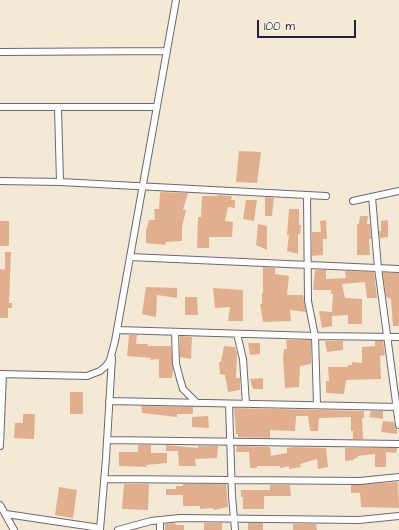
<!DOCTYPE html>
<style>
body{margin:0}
#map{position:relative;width:399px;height:530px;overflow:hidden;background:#f4e9d4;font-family:"Architects Daughter",sans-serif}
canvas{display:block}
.scale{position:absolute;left:257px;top:20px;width:99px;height:18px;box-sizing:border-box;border:2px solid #22223b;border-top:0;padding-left:5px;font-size:12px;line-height:14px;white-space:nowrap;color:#22223b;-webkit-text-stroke:3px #f7f3e8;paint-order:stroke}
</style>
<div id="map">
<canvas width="399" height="530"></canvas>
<div class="scale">100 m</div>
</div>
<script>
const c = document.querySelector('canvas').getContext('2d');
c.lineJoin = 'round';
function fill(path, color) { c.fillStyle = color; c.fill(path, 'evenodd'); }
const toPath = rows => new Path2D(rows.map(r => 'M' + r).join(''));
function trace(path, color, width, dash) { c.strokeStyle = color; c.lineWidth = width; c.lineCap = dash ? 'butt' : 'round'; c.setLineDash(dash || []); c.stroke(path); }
fill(toPath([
 [239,151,261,152,257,183,236,182],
 [160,192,188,193,183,210,186,210,182,227,182,241,166,242,165,245,146,243,146,231,149,220,155,220,154,209,159,209],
 [217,195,232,196,231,200,235,200,235,208,228,207,225,221,233,222,232,237,209,237,209,248,197,248,198,217,201,217,202,196,217,196],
 [265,197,274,198,272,216,265,216],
 [246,200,257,200,254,221,243,219],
 [289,209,299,209,299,225,301,225,300,234,298,234,298,254,287,251,289,235,287,235],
 [360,216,368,216,367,224,370,224,371,239,369,239,370,255,357,255,357,224,359,224],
 [326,220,327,239,323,239,323,255,312,256,312,232,321,232,320,221],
 [388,220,388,237,380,238,379,231,381,231,381,221],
 [0,221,9,221,9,246,0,246],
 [258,224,267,226,267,250,256,245],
 [5,252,11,252,9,303,12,303,12,308,8,308,8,318,0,318,0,269,4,270,5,268],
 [263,267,275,268,275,274,289,276,287,295,303,295,306,312,290,310,291,321,263,322,260,304,262,304,262,293,263,293],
 [315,270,326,270,326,279,346,278,345,271,374,272,377,298,367,298,365,282,342,284,345,298,362,299,362,324,348,324,348,315,332,316,332,326,322,328,319,311,332,312,333,294,331,294,331,290,313,290],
 [383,273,399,273,399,326,393,326,391,299,386,297],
 [146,287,177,288,177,298,157,295,156,317,142,314],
 [213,288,243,290,243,321,228,321,230,307,215,308],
 [185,297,197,297,198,315,185,315],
 [129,335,137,335,136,344,148,344,147,346,171,346,173,370,172,378,159,378,159,359,150,360,151,358,127,356],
 [180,336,192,337,191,359,180,357],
 [286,340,311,340,311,364,300,366,299,387,285,388,283,357,284,349,287,349],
 [325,341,343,341,343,350,327,352],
 [375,341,383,341,385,355,380,356,381,379,346,380,344,394,326,393,326,381,329,381,328,367,348,367,348,365,352,365,352,362,362,363,362,347,375,346],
 [248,343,260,343,260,354,250,355],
 [224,346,235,347,237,354,236,378,240,378,240,390,228,392,225,375,220,374,219,362,221,362],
 [263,378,263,389,253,389,250,379],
 [70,392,83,392,83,414,70,414],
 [141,406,193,407,193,414,177,414,177,417,142,413],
 [234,408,364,411,364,418,362,418,363,439,352,439,353,438,353,431,351,431,351,417,319,418,318,431,310,431,308,416,296,416,295,431,270,430,270,438,238,437,238,434,236,434],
 [371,411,383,411,383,419,369,417],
 [23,414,35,414,34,439,14,438,15,423,23,423],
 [208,416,209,428,192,427,192,417],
 [383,421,394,422,395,426,397,429,397,434,381,432],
 [138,445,151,445,151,453,167,453,167,463,146,465,147,467,119,466,119,452,138,452],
 [166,445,198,448,198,446,218,446,217,458,195,459,196,466,179,466,178,451,166,451],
 [237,446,270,447,271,456,287,453,287,448,293,447,326,448,328,467,318,469,317,459,300,464,301,467,289,469,289,466,280,468,280,466,257,466,257,468,250,468,249,452,236,452],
 [345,448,397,448,396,453,386,452,386,467,375,467,375,454,357,456,358,458,353,459,354,460,345,461],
 [398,482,399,508,361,507,360,493,351,493,351,485],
 [124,484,149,484,148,510,122,509],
 [183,484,226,484,228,507,214,510,213,508,200,509,200,506,183,506,183,495,166,495,166,489,176,489,176,486,183,486],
 [270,485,290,485,291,496,264,496,264,509,243,509,243,497,241,497,241,490,270,490],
 [59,487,77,490,73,518,55,515],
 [175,523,176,525,184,525,184,530,165,530,165,524],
 [204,523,222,523,222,530,204,530],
 [248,523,263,523,263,530,248,530],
 [293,524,316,524,317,530,293,530]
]), '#e1af8e');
const minor = toPath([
 [0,52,167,51],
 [0,107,156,107],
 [58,108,60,182],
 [0,181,60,182,326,196],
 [307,195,308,301,315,336,317,405],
 [372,197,378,268,399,425],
 [353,201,399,191],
 [130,257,399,269],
 [117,330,315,336,399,337],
 [175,332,176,364,180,379,183,389,197,403],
 [237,334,243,359,246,404],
 [0,374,87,376,100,371,106,366,110,360,115,341,176,0],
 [109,401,399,407],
 [229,404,232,496,235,530],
 [107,440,399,444],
 [0,446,3,374],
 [105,479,360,481,399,477],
 [0,505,14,530],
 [6,514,100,528],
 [160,520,160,530],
 [100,530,106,458,112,358],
 [118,530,151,521,180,518,359,520,399,516]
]);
trace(minor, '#6c6871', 8);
trace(minor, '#fff', 6);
</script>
